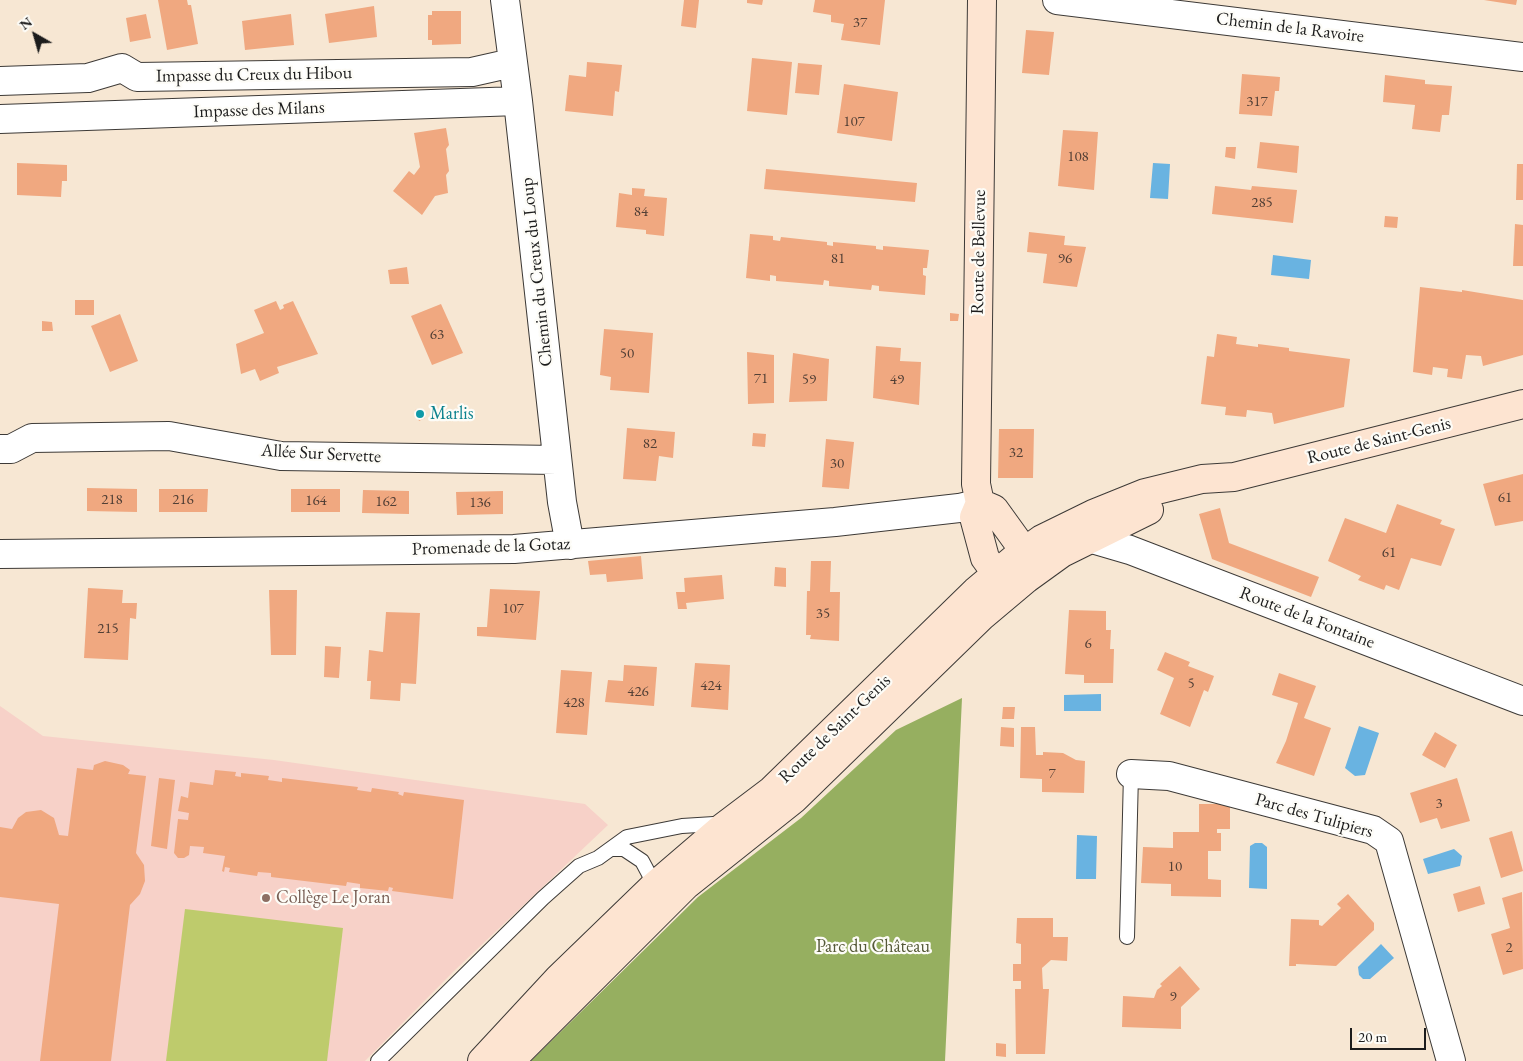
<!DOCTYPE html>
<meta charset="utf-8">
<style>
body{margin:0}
#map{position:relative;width:1523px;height:1061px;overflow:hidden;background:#f7e7d3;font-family:"EB Garamond",serif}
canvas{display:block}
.north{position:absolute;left:10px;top:10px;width:50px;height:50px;-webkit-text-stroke:4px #fdfcf7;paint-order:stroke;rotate:322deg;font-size:14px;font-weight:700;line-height:20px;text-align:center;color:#1c1c1c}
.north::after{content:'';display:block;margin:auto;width:18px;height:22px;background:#1c1c1c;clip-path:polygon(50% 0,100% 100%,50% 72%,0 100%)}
.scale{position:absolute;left:1350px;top:1028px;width:76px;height:22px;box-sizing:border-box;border:2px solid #1c1c1c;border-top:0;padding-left:6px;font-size:15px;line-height:18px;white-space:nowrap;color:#1c1c1c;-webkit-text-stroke:4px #fdfcf7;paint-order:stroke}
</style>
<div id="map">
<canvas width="1523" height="1061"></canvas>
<div class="north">N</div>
<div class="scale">20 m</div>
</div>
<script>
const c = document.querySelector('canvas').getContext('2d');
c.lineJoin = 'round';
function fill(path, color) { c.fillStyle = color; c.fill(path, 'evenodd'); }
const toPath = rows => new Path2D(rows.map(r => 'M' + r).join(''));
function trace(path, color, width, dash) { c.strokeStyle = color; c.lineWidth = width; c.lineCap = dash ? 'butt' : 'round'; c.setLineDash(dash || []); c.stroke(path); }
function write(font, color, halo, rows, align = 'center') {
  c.font = font + ' "EB Garamond",serif'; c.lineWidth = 4.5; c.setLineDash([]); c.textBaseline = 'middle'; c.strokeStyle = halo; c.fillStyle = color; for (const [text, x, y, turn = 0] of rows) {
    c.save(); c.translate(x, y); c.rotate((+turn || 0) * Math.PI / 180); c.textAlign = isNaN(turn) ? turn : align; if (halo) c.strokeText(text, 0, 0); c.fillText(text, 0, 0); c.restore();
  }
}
fill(toPath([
 [0,706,43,736,274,760,585,804,608,825,454,971,365,1061,0,1061]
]), '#f7d1c8');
fill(toPath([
 [185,909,343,928,327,1061,166,1061]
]), '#becb6c');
fill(toPath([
 [962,698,945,1061,531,1061,698,897,801,818,896,730]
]), '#96af60');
fill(toPath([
 [1153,163,1170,164,1168,199,1150,198],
 [1273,255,1311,260,1309,279,1271,275],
 [1101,694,1101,711,1064,711,1064,695],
 [1359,726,1379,733,1365,775,1355,776,1345,768],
 [1077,835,1097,836,1096,879,1076,879],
 [1255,843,1262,843,1267,847,1267,889,1249,888,1250,846],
 [1454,849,1462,856,1460,866,1428,874,1423,859],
 [1381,944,1394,958,1370,979,1363,979,1359,975,1358,967]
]), '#69b3e1');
fill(toPath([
 [158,0,187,0,188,5,191,5,198,44,167,50],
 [684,0,699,0,696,28,681,26],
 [747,0,763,0,762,5,747,3],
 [815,0,885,0,880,45,841,40,844,24,831,22,831,15,813,12],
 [1484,0,1517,0,1516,5],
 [374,6,377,37,329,43,325,14],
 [432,11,461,11,461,44,432,45,432,40,428,40,428,15,432,15],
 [146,14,151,38,130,42,126,18],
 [291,14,294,45,245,50,242,21],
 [1026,30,1054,32,1049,75,1022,73],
 [752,58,792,62,787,115,747,111],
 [587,62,622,65,619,92,615,91,613,116,565,111,569,75,586,77],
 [798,63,822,65,819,95,795,93],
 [1242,74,1280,77,1279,91,1275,91,1272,116,1239,114],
 [1385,75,1425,80,1425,84,1452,86,1449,115,1442,115,1440,132,1412,129,1415,105,1383,102],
 [844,84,898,92,892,141,837,133],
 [446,128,449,145,446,149,449,171,446,175,448,193,435,196,422,215,393,191,409,171,414,175,420,167,414,133],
 [1063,130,1098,132,1094,190,1058,186],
 [1260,142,1299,146,1297,173,1257,168],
 [1226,147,1236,147,1235,159,1225,157],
 [17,163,67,165,67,181,62,181,61,197,17,195],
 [1517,164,1523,164,1523,200,1516,200],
 [766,169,917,183,915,202,764,189],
 [1215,186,1251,190,1252,186,1297,190,1293,223,1212,214],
 [632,188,645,189,644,196,667,198,664,236,646,234,646,230,616,227,619,193,632,195],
 [1385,216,1398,217,1397,228,1384,227],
 [1515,224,1523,225,1523,266,1513,266],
 [1029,232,1065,236,1064,245,1086,247,1077,287,1043,283,1047,254,1027,252],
 [750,234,773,236,773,240,780,241,781,237,827,242,827,245,833,246,833,242,876,246,876,249,883,250,883,246,929,250,927,268,923,268,923,275,926,276,925,295,879,291,879,286,872,285,871,290,829,286,829,281,824,280,823,285,776,281,776,276,770,275,770,281,746,278],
 [407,267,409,284,390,284,388,270],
 [1420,287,1462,292,1462,290,1523,300,1523,355,1483,366,1481,356,1466,355,1462,379,1447,377,1448,369,1433,367,1432,375,1413,372],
 [75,300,94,300,94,315,75,315],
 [276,301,280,310,284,308,283,305,293,301,318,354,277,367,279,373,260,381,255,369,241,374,236,344,264,333,254,310],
 [441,304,463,353,432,365,411,316],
 [950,313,959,314,958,321,950,321],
 [120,314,138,361,110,372,91,326],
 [42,321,52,322,53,331,42,331],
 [604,329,653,333,649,393,610,390,611,377,600,375],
 [1217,334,1237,337,1236,344,1258,347,1258,344,1289,348,1289,351,1350,359,1344,407,1274,424,1272,413,1247,410,1246,417,1225,415,1226,407,1201,404,1207,356,1214,357],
 [876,346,901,348,900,361,921,362,919,405,873,398],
 [747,352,774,355,774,403,748,404],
 [793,353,829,359,827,401,789,402],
 [421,408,425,418,419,421,415,410],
 [627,428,675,432,673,458,659,456,656,481,623,479],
 [999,429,1034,429,1033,478,998,478],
 [753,433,766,434,765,447,752,446],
 [826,439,854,442,849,489,822,487],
 [1523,474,1523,521,1495,526,1483,484],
 [87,488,137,489,137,512,87,511],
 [159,489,208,489,207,512,159,512],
 [291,489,340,489,340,512,291,512],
 [363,490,409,491,409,514,362,513],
 [503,491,503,514,457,515,456,492],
 [1397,504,1442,520,1440,524,1455,529,1441,566,1411,558,1399,590,1386,585,1384,590,1358,580,1361,576,1328,561,1345,518,1386,533],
 [1220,508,1229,543,1319,577,1311,597,1212,559,1199,514],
 [641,556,643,579,607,582,606,574,590,575,588,561],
 [811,561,831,561,830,592,840,592,839,641,810,639,811,635,806,635,807,591,810,591],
 [775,567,786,568,786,587,774,586],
 [722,575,724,599,686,603,687,609,678,609,676,592,685,592,684,578],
 [88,588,123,590,122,603,137,603,136,619,130,618,128,660,84,658],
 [490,589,540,591,536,640,477,636,477,627,487,627],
 [269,590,297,590,296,655,271,655],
 [1069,610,1106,611,1106,630,1111,630,1110,649,1114,649,1113,683,1084,683,1084,675,1065,674],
 [386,612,420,613,416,684,401,683,400,701,370,699,371,681,367,681,369,650,383,652],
 [325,646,341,647,339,678,324,677],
 [1165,652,1190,662,1188,666,1214,676,1208,692,1204,690,1190,727,1160,714,1174,678,1157,670],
 [695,663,730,665,728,710,691,707],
 [624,665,657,667,654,706,605,702,608,680,623,681],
 [561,670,592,672,587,735,556,733],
 [1279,673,1316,686,1304,718,1331,728,1314,776,1276,763,1286,741,1298,703,1272,695],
 [1003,707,1015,707,1014,719,1002,719],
 [1001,727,1014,728,1014,747,1000,746],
 [1021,727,1035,727,1036,755,1043,755,1043,752,1063,753,1076,760,1085,761,1084,793,1042,792,1042,779,1020,778],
 [1435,732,1457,745,1445,768,1422,755],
 [105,761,123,765,130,770,128,774,146,776,136,853,144,865,145,881,140,894,130,905,111,1061,40,1061,59,904,0,897,0,827,12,829,18,818,26,812,41,810,54,818,59,835,68,836,77,768,93,770,94,765],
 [215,770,236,772,235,776,241,777,241,773,269,776,268,780,282,782,282,778,358,787,357,790,371,792,372,788,399,792,398,794,403,796,404,792,464,800,453,899,392,891,393,888,389,887,388,891,360,888,360,884,347,882,346,886,271,877,271,873,258,872,257,876,229,872,230,868,225,867,224,872,222,871,225,856,203,853,204,847,190,846,189,855,184,858,178,858,174,853,178,819,188,820,189,813,178,811,181,796,188,798,190,782,213,785],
 [159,778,175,780,167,849,151,846],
 [1457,778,1470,821,1441,829,1437,818,1420,823,1410,793],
 [1199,804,1230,804,1230,829,1217,829,1217,833,1221,833,1221,851,1208,851,1208,879,1221,880,1221,897,1171,896,1171,884,1141,883,1143,847,1173,848,1173,832,1199,832],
 [1512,831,1523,871,1501,878,1489,838],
 [1480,886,1485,904,1458,912,1453,894],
 [1522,892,1523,969,1503,975,1491,934,1510,928,1502,898],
 [1348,894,1374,923,1374,930,1336,966,1296,964,1296,966,1289,966,1291,919,1319,920,1319,925,1322,926,1341,908,1337,904],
 [1017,918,1053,918,1053,937,1068,937,1067,961,1051,960,1042,968,1043,989,1049,989,1045,1054,1016,1054,1015,989,1021,989,1021,981,1013,981,1013,964,1021,964,1021,944,1016,943],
 [1180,966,1200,989,1181,1007,1181,1029,1122,1027,1123,996,1154,998,1157,990,1162,986,1160,984],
 [996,1043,1006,1044,1006,1057,996,1056]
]), '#f0a880');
const lane = toPath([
 [612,849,624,849,642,861,650,876,652,889],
 [1127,937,1131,774],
 [378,1061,543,898,579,866,598,858,627,837,682,826,714,824,722,827]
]);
const street = toPath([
 [505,0,518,101,562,502,570,545],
 [1057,0,1523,57],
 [0,81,88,78,122,68,137,77,472,72,512,63],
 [0,119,518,101],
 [0,449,11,449,32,438,169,436,281,456,557,460],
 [1089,538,1130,550,1523,701],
 [0,554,514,549,835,522,959,508,980,503],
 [1131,774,1169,776,1373,830,1389,841,1451,1061]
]);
const secondary = toPath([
 [982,0,976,484,980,503,974,517,985,558,996,573,1005,581,1010,582],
 [980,503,994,509,1025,552,1029,563,1028,569],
 [482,1061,559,978,652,888,722,828,771,791,976,591,1014,559,1042,539,1093,514,1145,493,1202,479,1234,477,1523,404],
 [510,1061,686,885,794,799,982,616,1026,579,1062,553,1149,510]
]);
trace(lane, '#3d3a37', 16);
trace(street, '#3d3a37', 30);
trace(secondary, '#3d3a37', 30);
trace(lane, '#fff', 14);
trace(street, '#fff', 28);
trace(secondary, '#fde4d1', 28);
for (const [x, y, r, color] of [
 [420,414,5,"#0f9aa8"],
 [266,898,5,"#8d6e63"]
]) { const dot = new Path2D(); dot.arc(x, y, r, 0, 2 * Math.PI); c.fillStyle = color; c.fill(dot); trace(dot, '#fdfcf7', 2); }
write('15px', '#513f35', null, [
 ["37",860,23],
 ["317",1257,102],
 ["107",854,122],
 ["108",1078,157],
 ["285",1262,203],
 ["84",641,212],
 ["81",838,259],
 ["96",1065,259],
 ["63",437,335],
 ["50",627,354],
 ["71",761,379],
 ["59",809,380],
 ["49",897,380],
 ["82",650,444],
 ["32",1016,453],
 ["30",837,464],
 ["61",1505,498],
 ["218",112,500],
 ["216",183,500],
 ["164",316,501],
 ["162",386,502],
 ["136",480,503],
 ["61",1389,553],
 ["107",513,609],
 ["35",823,614],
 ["215",108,629],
 ["6",1088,644],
 ["5",1191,684],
 ["424",711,686],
 ["426",638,692],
 ["428",574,703],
 ["7",1052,774],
 ["3",1439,804],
 ["10",1175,867],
 ["2",1509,948],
 ["9",1173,997]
]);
write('18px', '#1c1c1c', '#fdfcf7', [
 ["Chemin de la Ravoire",1290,28,7],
 ["Impasse du Creux du Hibou",254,75,-1],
 ["Impasse des Milans",259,110,-2],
 ["Route de Bellevue",979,252,-89],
 ["Chemin du Creux du Loup",537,272,-96],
 ["Route de Saint-Genis",1379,441,-14],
 ["Allée Sur Servette",321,454,3],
 ["Promenade de la Gotaz",491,547,-2],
 ["Route de la Fontaine",1307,618,21],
 ["Route de Saint-Genis",835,729,-44],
 ["Parc des Tulipiers",1314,816,16]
]);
write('18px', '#0d838f', '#fdfcf7', [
 ["Marlis",430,414]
], 'left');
write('18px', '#785e54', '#fdfcf7', [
 ["Collège Le Joran",276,898]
], 'left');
write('18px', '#555938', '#fdfcf7', [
 ["Parc du Château",873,947]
]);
</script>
